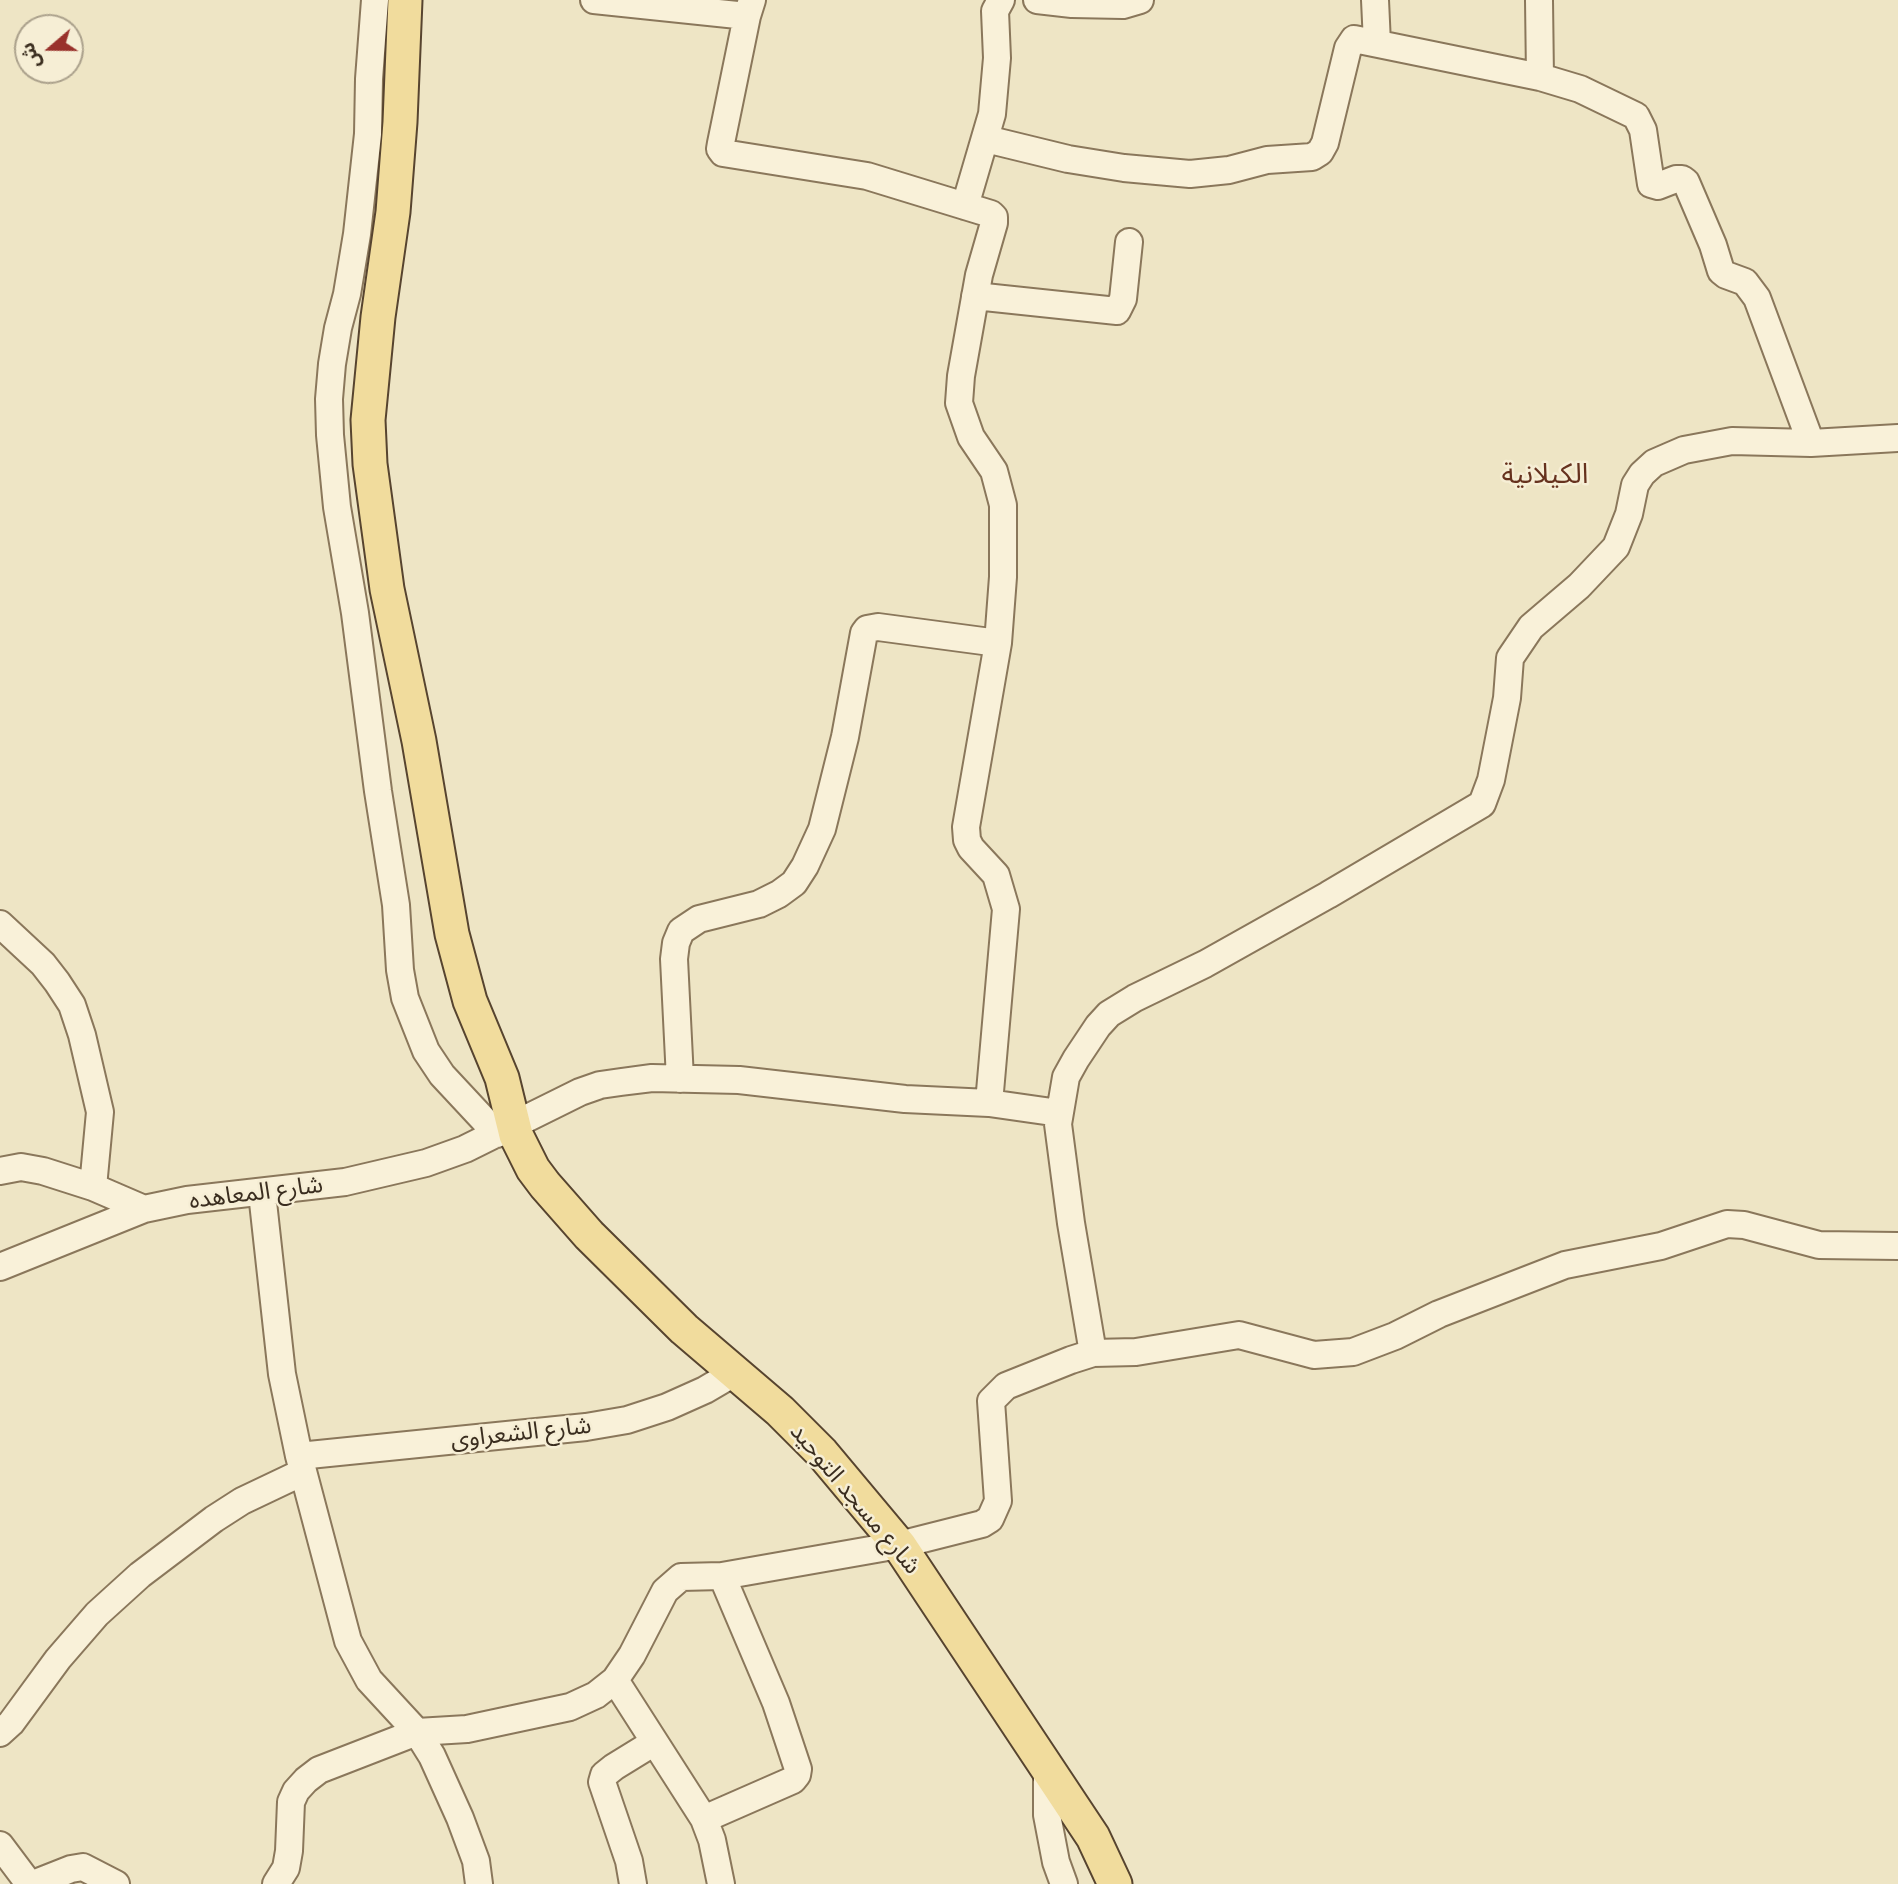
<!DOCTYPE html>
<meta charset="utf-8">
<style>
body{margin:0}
#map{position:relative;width:1898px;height:1884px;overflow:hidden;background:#eee5c5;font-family:"Roboto Serif","Noto Sans Arabic",serif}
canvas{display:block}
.north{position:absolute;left:14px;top:14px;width:70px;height:70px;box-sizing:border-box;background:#f6eed5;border:2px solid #aba18c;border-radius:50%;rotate:250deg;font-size:19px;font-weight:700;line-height:28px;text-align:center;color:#3a2d1f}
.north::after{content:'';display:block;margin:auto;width:24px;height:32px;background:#99312b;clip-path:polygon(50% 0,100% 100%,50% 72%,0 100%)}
</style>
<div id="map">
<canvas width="1898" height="1884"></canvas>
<div class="north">ش</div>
</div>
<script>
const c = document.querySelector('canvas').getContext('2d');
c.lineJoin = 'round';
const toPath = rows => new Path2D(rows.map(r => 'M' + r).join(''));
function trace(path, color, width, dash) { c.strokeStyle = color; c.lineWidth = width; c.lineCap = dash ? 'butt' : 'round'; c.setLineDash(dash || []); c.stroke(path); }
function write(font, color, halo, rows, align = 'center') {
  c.font = font + ' "Roboto Serif","Noto Sans Arabic",serif'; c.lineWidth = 5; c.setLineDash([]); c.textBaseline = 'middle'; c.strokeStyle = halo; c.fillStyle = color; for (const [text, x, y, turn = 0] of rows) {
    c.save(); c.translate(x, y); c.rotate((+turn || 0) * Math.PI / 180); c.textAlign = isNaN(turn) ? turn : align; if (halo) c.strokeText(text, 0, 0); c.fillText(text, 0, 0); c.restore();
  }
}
const minor = toPath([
 [375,0,369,79,368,134,357,234,347,294,338,328,332,364,329,399,330,435,337,507,355,613,378,791,396,905,400,970,405,998,426,1051,442,1075,497,1134],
 [594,0,747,16],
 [752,0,747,16,721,143,720,149,723,153,867,176,991,214,994,217,994,223,979,275,961,376,959,403,971,437,994,471,1003,505,1003,577,998,643,966,827,967,840,971,848,996,875,1006,909,989,1103],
 [1037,0,1072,4,1123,5,1140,0],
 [1375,0,1377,43],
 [1539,0,1540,77],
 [986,139,1068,159,1124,168,1190,174,1229,170,1267,160,1312,157,1320,152,1325,143,1348,48,1354,39,1540,77,1580,89,1636,116,1643,130,1651,184,1658,186,1676,179,1682,179,1686,182,1713,245,1721,271,1726,275,1745,282,1757,298,1811,443],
 [965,206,992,114,997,58,995,11,1001,0],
 [975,296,1117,311,1123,299,1129,242],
 [0,924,43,964,57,982,72,1005,82,1035,100,1112,93,1187],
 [680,1079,674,959,676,943,681,931,699,919,759,904,779,894,794,883,805,866,822,829,845,737,864,633,867,629,878,627,998,643],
 [0,1171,21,1167,43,1171,93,1187,144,1209],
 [262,1193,282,1374,299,1456,348,1641,369,1680,417,1732,432,1756,460,1818,476,1861,479,1884],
 [0,1267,144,1209,187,1200,345,1182,426,1163,465,1149,580,1092,600,1085,621,1082,652,1078,739,1080,905,1099,989,1103,1059,1113],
 [1093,1353,1071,1223,1058,1124,1066,1077,1076,1059,1098,1026,1109,1014,1135,998,1205,964,1328,895,1482,804,1491,780,1507,698,1510,658,1531,627,1579,586,1616,547,1629,514,1635,485,1642,474,1654,463,1684,450,1732,441,1811,443,1898,438],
 [299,1456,586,1427,627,1420,667,1407,705,1390,734,1373],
 [615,1680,704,1819,712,1840,721,1884],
 [0,1733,11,1723,58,1659,97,1614,140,1575,214,1519,242,1501,303,1472],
 [1047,1769,1047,1815,1056,1862,1064,1884],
 [704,1819,793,1780,797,1775,798,1769,776,1703,722,1576],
 [0,1845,27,1881,33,1884],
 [33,1884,71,1869,83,1867,116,1884],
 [276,1884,286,1868,289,1851,291,1802,296,1791,306,1780,319,1770,417,1732,467,1729,570,1707,596,1695,615,1680,632,1655,665,1591,681,1577,722,1576,899,1545,982,1524,990,1519,998,1501,991,1401,1006,1386,1071,1360,1093,1353,1136,1352,1239,1335,1314,1355,1353,1352,1395,1336,1439,1314,1565,1265,1661,1246,1727,1224,1744,1225,1819,1245,1898,1246],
 [633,1884,629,1861,602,1782,604,1775,614,1767,653,1743]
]);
const major = toPath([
 [405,0,400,122,393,212,378,317,368,420,370,464,387,589,419,741,452,934,470,1001,502,1078,516,1135,533,1169,545,1185,589,1235,684,1329,780,1411,822,1453,899,1545,1093,1837,1115,1884]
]);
trace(minor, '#8a775b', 30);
trace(major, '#57442f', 37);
trace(minor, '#f9f1d9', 26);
trace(major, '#f1dc9d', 33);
write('24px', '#3a2d1f', '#f6eed5', [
 ["شارع المعاهده",256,1193,-7],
 ["شارع الشعراوى",521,1433,-6],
 ["شارع مسجد التوحيد",855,1499,50]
]);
write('28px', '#66321e', '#f6eed5', [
 ["الكيلانية",1545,475]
]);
</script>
